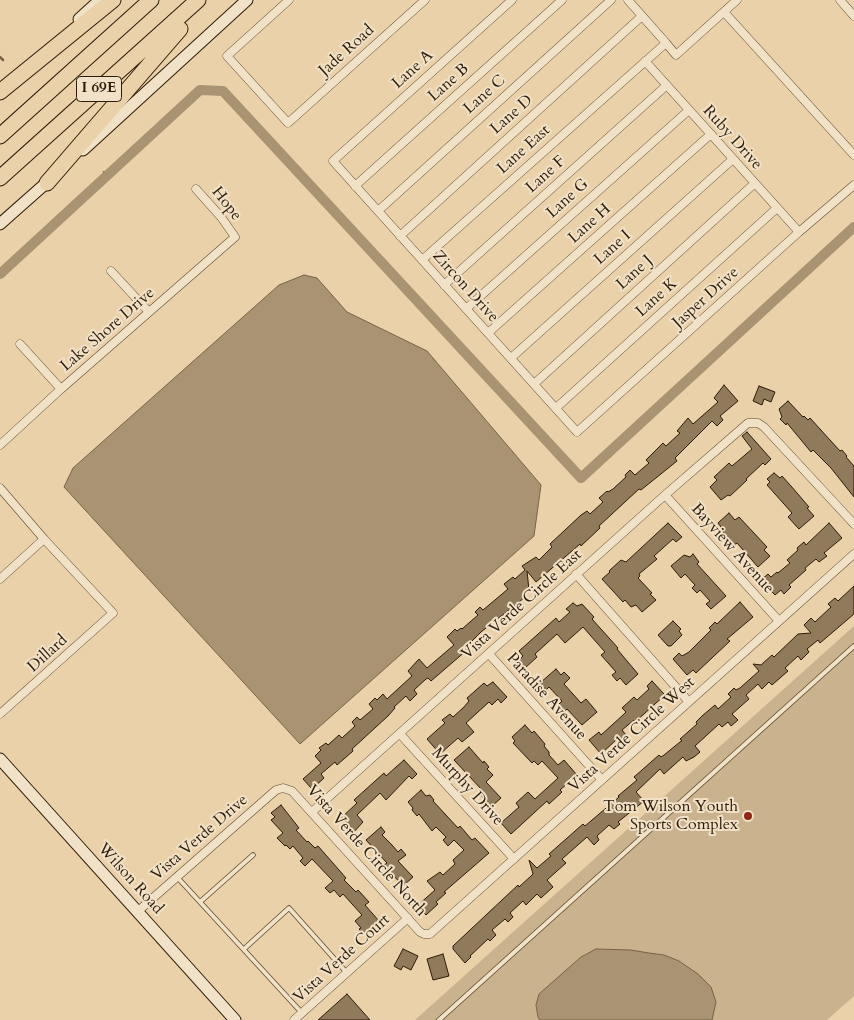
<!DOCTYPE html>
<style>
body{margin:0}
canvas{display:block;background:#ead1a9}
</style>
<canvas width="854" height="1020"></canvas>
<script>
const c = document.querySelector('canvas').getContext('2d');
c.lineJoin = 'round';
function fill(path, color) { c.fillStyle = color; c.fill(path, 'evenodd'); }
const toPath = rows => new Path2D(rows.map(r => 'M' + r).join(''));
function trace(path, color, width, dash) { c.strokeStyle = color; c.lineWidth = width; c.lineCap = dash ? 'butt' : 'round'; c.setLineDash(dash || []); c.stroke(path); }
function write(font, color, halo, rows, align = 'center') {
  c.font = font + ' Cardo,serif'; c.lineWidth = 4; c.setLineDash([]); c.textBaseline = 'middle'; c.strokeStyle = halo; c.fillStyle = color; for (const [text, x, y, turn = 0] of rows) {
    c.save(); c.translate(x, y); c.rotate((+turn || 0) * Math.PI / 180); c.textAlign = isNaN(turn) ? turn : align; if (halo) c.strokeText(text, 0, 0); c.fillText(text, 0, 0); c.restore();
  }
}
fill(toPath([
 [854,626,854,996,827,1020,415,1020]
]), '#cab28e');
const water = toPath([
 [304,275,317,278,347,312,427,351,541,485,534,536,300,744,64,487,73,468,279,285,304,275],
 [596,949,631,950,649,953,664,955,679,961,698,974,711,987,716,1002,712,1020,540,1020,538,1017,536,1005,539,994,581,957,596,949]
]);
fill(water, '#aa9372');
trace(water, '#786348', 1);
trace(toPath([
 [0,57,3,60],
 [104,172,108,175]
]), '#786348', 2.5);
trace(toPath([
 [0,274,200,90,223,91,581,478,854,227]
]), '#aa9372', 10);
const building = toPath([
 [724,385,738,401,720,416,723,420,717,426,712,421,675,458,677,461,641,490,639,489,599,526,600,528,581,546,580,544,536,582,527,571,529,590,523,596,524,598,481,632,465,648,467,650,431,681,428,678,426,679,414,690,417,694,410,701,406,696,394,707,395,708,388,716,352,749,353,751,337,765,335,762,321,774,324,778,312,789,303,779,321,763,315,756,321,750,319,748,326,743,328,745,339,735,342,738,355,726,352,722,357,717,360,720,373,709,369,704,375,698,377,700,383,694,387,699,412,676,408,671,419,659,427,668,454,645,447,637,455,629,457,631,461,628,462,629,478,615,475,612,480,607,483,610,508,589,504,584,513,577,515,579,525,570,522,566,536,557,539,560,552,547,550,544,581,515,587,511,590,514,603,502,599,498,607,491,608,492,613,489,626,477,625,475,630,470,635,475,649,463,646,460,663,443,666,446,680,433,677,431,688,418,693,424,718,402,714,398,724,385],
 [759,386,775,392,771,402,764,399,762,405,753,401,759,386],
 [788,401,803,417,804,416,808,420,810,418,840,451,842,450,847,456,846,457,854,466,854,497,831,468,813,450,811,452,787,423,786,425,780,419,782,417,779,409,788,401],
 [747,432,771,459,765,465,763,463,746,479,747,480,730,496,728,495,721,500,710,487,717,480,714,477,729,463,732,466,752,449,742,436,747,432],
 [774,473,780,478,782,476,791,486,809,507,807,508,814,516,799,529,788,517,792,513,767,485,770,482,767,479,774,473],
 [729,513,735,520,739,517,767,547,764,550,770,556,758,567,737,543,734,545,723,532,724,531,718,523,729,513],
 [668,523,682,537,676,542,673,539,654,556,657,559,639,574,640,576,638,578,652,593,650,594,656,600,642,612,636,605,631,607,625,600,623,602,602,579,610,572,609,571,621,560,626,562,668,523],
 [829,523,842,538,824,553,827,556,819,562,816,559,805,568,806,570,789,585,791,587,784,594,781,590,775,595,761,580,768,574,771,577,777,572,778,573,790,563,787,560,798,550,797,548,804,542,806,545,829,523],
 [693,554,699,562,697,564,726,596,711,609,706,604,710,601,700,590,697,593,692,588,695,585,685,574,681,578,671,566,684,555,690,557,693,554],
 [854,586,854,614,820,643,818,640,807,649,809,652,801,660,798,656,785,668,788,671,772,685,769,682,762,689,758,684,746,695,749,699,732,714,738,720,731,726,728,722,722,727,719,724,695,746,700,752,694,757,686,761,683,757,664,774,660,769,636,792,644,801,618,822,620,824,614,829,609,825,597,836,599,840,594,845,587,837,562,859,566,863,547,880,553,887,541,898,537,894,526,905,523,901,510,913,513,917,508,922,505,919,492,930,496,935,490,941,488,939,470,956,471,957,465,963,453,949,453,946,518,885,519,887,531,876,533,874,529,860,537,868,551,856,549,854,583,824,585,826,619,797,618,796,637,780,634,777,659,755,661,757,664,755,680,742,682,741,680,739,697,724,696,722,702,716,715,705,718,709,731,697,728,694,734,688,736,690,740,688,759,671,753,664,761,665,772,655,774,657,798,634,811,633,804,625,811,618,815,622,831,607,828,604,835,598,838,601,854,586],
 [740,602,753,617,727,639,730,641,696,673,693,670,687,675,673,659,679,653,682,656,689,652,711,630,709,628,715,622,717,624,740,602],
 [573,603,577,606,582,604,594,617,592,619,618,648,617,649,638,674,626,685,620,678,617,681,612,675,616,672,601,655,605,652,583,627,565,643,557,634,535,654,537,657,525,668,518,661,523,656,519,651,556,618,559,622,570,612,566,609,573,603],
 [673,621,681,629,679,631,682,635,671,646,668,646,658,635,673,621],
 [556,669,561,675,564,672,570,678,564,684,581,703,586,699,597,712,582,725,567,709,565,711,559,704,562,701,549,687,546,690,540,683,556,669],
 [652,681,665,695,635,722,634,720,622,730,626,735,619,741,617,739,601,754,589,740,599,732,601,735,623,715,626,712,622,708,634,697,637,700,649,689,647,686,652,681],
 [493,682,507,697,501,703,498,699,492,705,489,702,466,723,474,732,462,742,458,738,440,754,427,739,445,723,442,720,450,714,453,717,464,707,469,701,467,698,484,683,487,686,493,682],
 [525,725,532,733,534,731,545,744,544,746,549,752,549,755,558,765,564,760,577,775,560,790,562,792,549,804,547,801,511,834,501,823,519,807,516,803,528,792,535,799,558,778,542,761,538,765,534,761,532,763,513,743,515,741,512,737,525,725],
 [469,747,483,763,484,761,489,767,487,769,493,775,486,782,501,798,491,807,480,794,483,791,454,760,469,747],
 [404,760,417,774,412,779,409,776,386,800,380,793,357,815,363,822,352,834,339,820,357,803,354,800,384,773,386,776,404,760],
 [421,790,426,796,430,795,434,800,433,801,458,828,460,826,472,840,475,838,489,853,444,892,446,893,436,902,438,904,426,915,417,906,435,890,427,881,440,872,443,875,455,864,453,860,464,850,454,840,448,846,443,840,446,837,436,827,432,831,419,814,417,816,412,810,413,808,408,802,421,790],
 [281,805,299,828,296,830,307,842,308,841,315,848,318,846,346,878,344,880,356,892,358,890,369,902,365,905,379,921,364,935,359,929,361,928,355,921,362,915,343,894,340,897,334,890,330,893,325,888,333,881,312,859,305,866,300,861,303,858,293,846,290,849,286,845,285,846,277,838,283,833,271,820,275,817,271,813,281,805],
 [381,827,385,832,382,835,392,845,398,852,401,849,406,855,398,861,413,877,403,886,384,865,387,863,366,840,381,827],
 [403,949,418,956,411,970,403,966,401,970,394,966,403,949],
 [443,954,449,976,433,980,427,959,443,954],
 [347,994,370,1020,318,1020,347,994]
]);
fill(building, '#8f7a5c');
trace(building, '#2d1b08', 1);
const service = toPath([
 [177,877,302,1013],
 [200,902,253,855],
 [244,949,289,908,347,973],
 [439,1020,854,646]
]);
const minor = toPath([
 [289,0,227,56,288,123,425,0],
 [512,0,333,161,577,432,799,232,854,185],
 [628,0,666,43],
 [840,0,854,16],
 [724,12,854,155],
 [645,61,799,232],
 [355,186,562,0],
 [378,211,611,0],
 [400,236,642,16],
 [422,260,666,43,676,55,737,0],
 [111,271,149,312],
 [444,285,667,85],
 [466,309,689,110],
 [488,333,711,134],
 [20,344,61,389],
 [511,358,733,159],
 [534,384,755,183],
 [556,408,777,208],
 [0,445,61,389,235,237,221,217,196,189],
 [0,488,44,539,113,613,0,714],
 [665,495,779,621],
 [576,574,689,702],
 [0,579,44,539],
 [489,654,602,780],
 [400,734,514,859],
 [312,812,665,495,748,423,758,423,764,427,854,524],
 [137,912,276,790,283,788,292,791,420,932,424,934,430,934,854,554],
 [294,1020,408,918]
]);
const secondary = toPath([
 [79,19,100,0],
 [83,150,247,0],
 [0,224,53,177],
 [0,759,235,1020]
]);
const motorway = toPath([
 [0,92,113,0],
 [0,136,151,0],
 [0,178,198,0],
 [47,183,180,29]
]);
trace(service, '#5c4830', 5.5);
trace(minor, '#5c4830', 9);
trace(secondary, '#2d1b08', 13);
trace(motorway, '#2d1b08', 17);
trace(service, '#f1e1c7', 4);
trace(minor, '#f1e1c7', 8);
trace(secondary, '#f1e1c7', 11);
trace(motorway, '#ead1a9', 15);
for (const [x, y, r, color] of [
 [748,816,5,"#8f2418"]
]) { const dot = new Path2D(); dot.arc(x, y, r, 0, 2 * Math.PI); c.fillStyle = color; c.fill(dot); trace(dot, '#f1e1c7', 2); }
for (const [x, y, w] of [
 [99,89,45]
]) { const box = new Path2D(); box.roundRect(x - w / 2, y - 12.5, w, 25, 4); c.fillStyle = '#f1e1c7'; c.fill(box); trace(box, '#2d1b08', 1); }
write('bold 15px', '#2d1b08', null, [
 ["I 69E",99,89]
]);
write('16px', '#2d1b08', '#f1e1c7', [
 ["Jade Road",347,51,-42],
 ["Lane A",413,70,-42],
 ["Lane B",449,83,-42],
 ["Lane C",485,95,-42],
 ["Lane D",512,115,-42],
 ["Ruby Drive",732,138,48],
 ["Lane East",524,150,-42],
 ["Lane F",546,175,-42],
 ["Lane G",568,199,-42],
 ["Hope",226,204,52],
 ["Lane H",590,224,-42],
 ["Lane I",613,248,-42],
 ["Lane J",635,273,-42],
 ["Zircon Drive",465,287,48],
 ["Lane K",657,298,-42],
 ["Jasper Drive",706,298,-42],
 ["Lake Shore Drive",108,330,-41],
 ["Bayview Avenue",732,549,48],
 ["Vista Verde Circle East",522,605,-42],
 ["Dillard",48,654,-42],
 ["Paradise Avenue",546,697,48],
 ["Vista Verde Circle West",632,735,-42],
 ["Murphy Drive",467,787,48],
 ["Vista Verde Drive",200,838,-41],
 ["Vista Verde Circle North",366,851,48],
 ["Wilson Road",130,879,48],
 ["Vista Verde Court",342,959,-42]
]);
write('16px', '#2d1b08', '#f1e1c7', [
 ["Tom Wilson Youth",738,807],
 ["Sports Complex",738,825]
], 'right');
</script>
